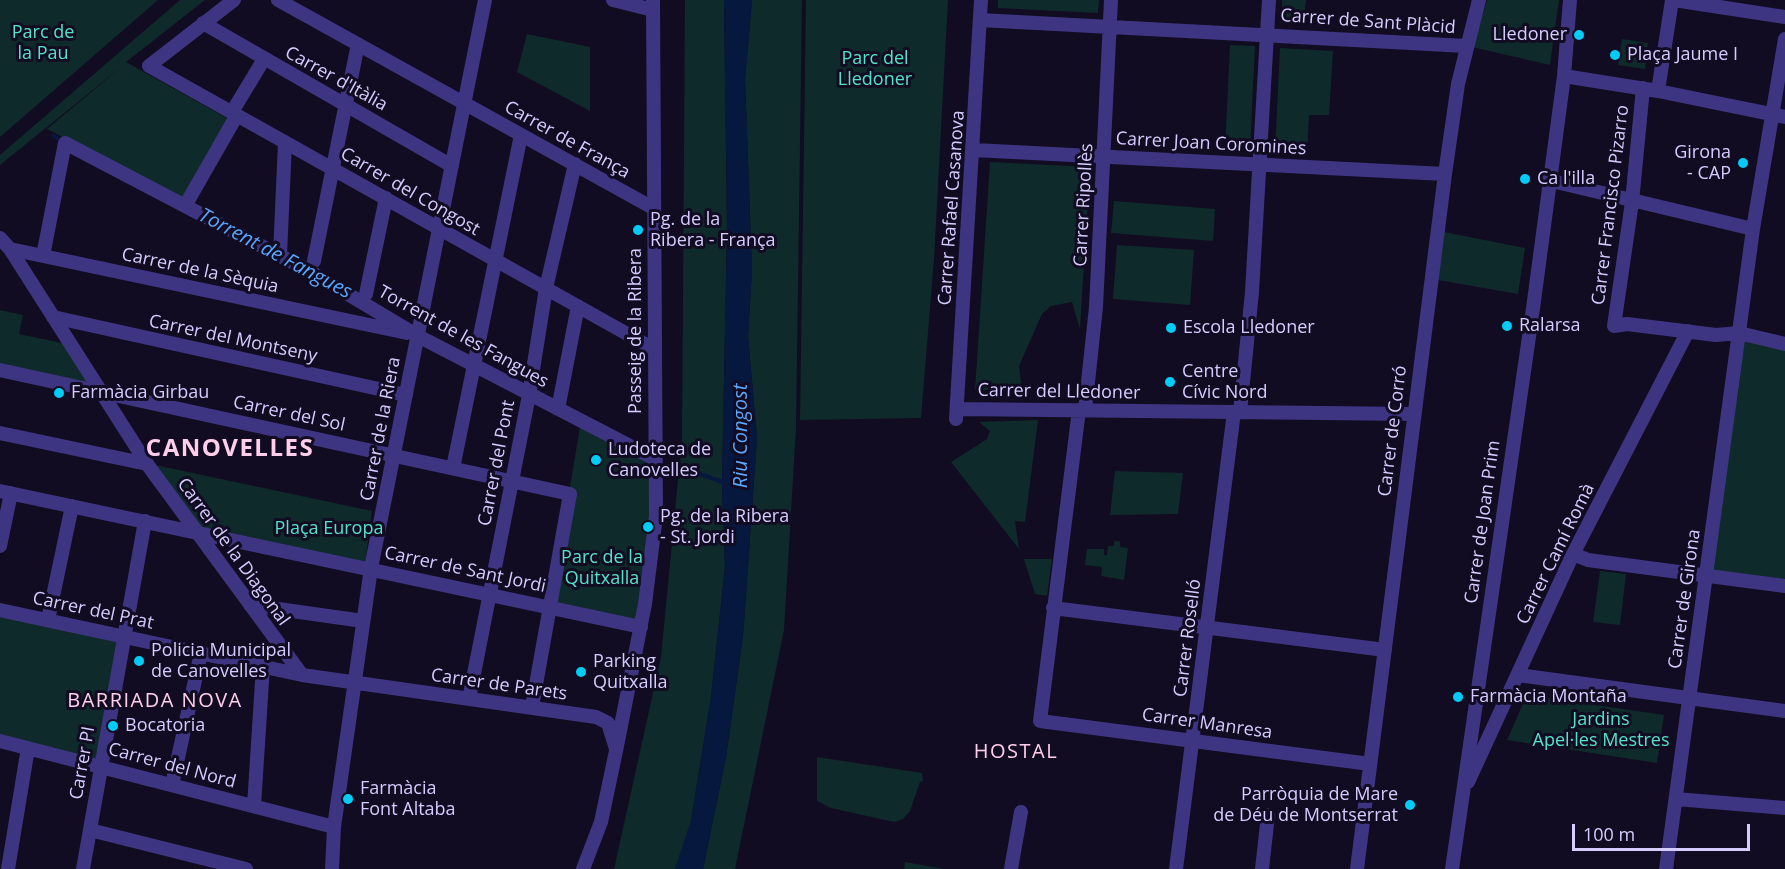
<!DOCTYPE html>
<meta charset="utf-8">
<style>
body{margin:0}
#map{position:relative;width:1785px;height:869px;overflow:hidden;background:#110c21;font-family:"Open Sans",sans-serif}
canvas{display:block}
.scale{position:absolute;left:1572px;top:824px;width:178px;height:27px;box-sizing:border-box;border:3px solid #d6ccff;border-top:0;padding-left:8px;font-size:18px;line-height:21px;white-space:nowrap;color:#d6ccff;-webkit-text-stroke:4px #110c21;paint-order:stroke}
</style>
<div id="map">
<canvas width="1785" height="869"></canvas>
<div class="scale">100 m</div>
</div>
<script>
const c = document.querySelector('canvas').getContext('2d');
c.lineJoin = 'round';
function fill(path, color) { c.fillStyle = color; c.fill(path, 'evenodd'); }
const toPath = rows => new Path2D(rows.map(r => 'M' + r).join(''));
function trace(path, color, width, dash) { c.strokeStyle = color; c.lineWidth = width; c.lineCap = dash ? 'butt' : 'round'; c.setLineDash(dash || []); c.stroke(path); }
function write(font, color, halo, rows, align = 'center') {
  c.font = font + ' "Open Sans",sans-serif'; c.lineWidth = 6; c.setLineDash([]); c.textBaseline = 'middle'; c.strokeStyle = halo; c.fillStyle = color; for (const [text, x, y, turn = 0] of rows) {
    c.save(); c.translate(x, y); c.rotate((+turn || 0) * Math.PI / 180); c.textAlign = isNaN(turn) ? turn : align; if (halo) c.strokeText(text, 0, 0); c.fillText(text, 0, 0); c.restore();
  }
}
fill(toPath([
 [0,0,158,0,0,137],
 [180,0,205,0,126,62,232,121,188,202,47,129,125,64,0,165,0,155],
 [685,0,724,0,727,225,722,486,725,567,711,697,691,821,675,869,614,869,661,657,682,439],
 [752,0,802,0,796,428,784,630,735,869,703,869,726,757,743,636,757,438,748,336,752,270,745,79],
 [806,0,948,0,934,259,921,418,800,420],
 [998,0,1099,0,1098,13,998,8],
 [1282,0,1306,0,1303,24,1281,23],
 [1487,0,1559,0,1550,65,1472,47],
 [527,34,590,47,590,111,517,72],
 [1622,39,1648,43,1645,69,1618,65],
 [1230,45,1255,46,1250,150,1225,149],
 [1280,48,1333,51,1329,115,1309,115,1307,153,1275,152],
 [990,162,1090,167,1080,329,1072,302,1051,306,1042,314,1019,366,1022,390,975,390],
 [1114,201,1215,209,1213,241,1111,233],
 [1444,232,1525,248,1518,294,1438,280],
 [1117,245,1194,250,1190,305,1113,299],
 [0,310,23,315,19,334,71,345,100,392,0,370],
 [1739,333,1785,344,1785,586,1706,576],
 [1038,420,1025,522,1015,521,1019,549,951,462,987,439,990,431,979,422],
 [581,421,653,458,652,518,641,627,550,607],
 [155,465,372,511,365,564,198,527],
 [1115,471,1183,473,1178,514,1110,515],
 [1114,541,1120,541,1120,547,1128,548,1124,580,1101,576,1102,567,1085,565,1087,549,1104,549,1104,555,1107,555,1108,546,1114,546],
 [1024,559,1052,559,1047,596,1035,594],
 [1600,571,1626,574,1620,625,1593,622],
 [0,615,121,643,98,766,0,740],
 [1527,695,1664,715,1657,763,1507,740],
 [817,757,922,773,923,781,920,782,910,811,903,819,894,822,831,808,817,801],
 [905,862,945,869,904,869]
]), '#0f2a2b');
fill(toPath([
 [724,0,752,0,745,79,752,270,748,336,757,438,743,636,726,757,703,869,675,869,691,821,711,697,725,567,722,486,727,225]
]), '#07183f');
trace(toPath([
 [53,136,57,138],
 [673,465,726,483]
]), '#07183f', 4);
trace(toPath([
 [234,0,149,66,654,349],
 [278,0,653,208],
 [613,0,653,10],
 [1674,0,1785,17],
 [980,20,1466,46],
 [203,23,452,166],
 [1564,76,1658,91,1785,117],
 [1643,88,1632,202,1614,326,1627,324,1716,335,1739,333,1785,344],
 [1658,91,1672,0],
 [232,112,264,59],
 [974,150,1445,174],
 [1548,180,1753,229],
 [185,206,237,115],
 [0,238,10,249,147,464,302,675],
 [10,249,407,333],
 [280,255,285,142],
 [43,256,65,143,311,272,418,336,655,459],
 [314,261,358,44],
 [366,294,386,198],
 [53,317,406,395],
 [0,370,570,494,532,707],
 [558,409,578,306],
 [957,409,1413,414],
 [1079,410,1040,721,1370,764],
 [1085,410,1096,307,1111,0],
 [1240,412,1252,292,1269,0],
 [956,419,981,0],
 [0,433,147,464],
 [453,468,521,135],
 [0,491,641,627],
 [0,546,11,493],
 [1573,554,1588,560,1785,586],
 [250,605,363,621],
 [1053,608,1385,650],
 [0,610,302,675,596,717,608,723,616,749],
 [48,620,72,506],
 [1518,675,1785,711],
 [469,699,529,395,546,288,575,164],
 [0,741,334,827],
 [1468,782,1573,554,1688,331],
 [172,785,201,653],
 [1676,799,1785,808],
 [254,806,263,666],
 [90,830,246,869],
 [8,869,28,748],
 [83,869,145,521],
 [332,869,334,827,371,568,485,0],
 [583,869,601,822,616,751,645,604,656,516,653,0],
 [1011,869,1021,812],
 [1176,869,1234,412],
 [1262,869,1268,815],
 [1357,869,1445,174,1458,84,1479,0],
 [1452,869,1532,316,1564,76,1570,0],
 [1666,869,1753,229,1785,39]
]), '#3e3582', 14);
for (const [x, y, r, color] of [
 [1579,35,6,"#00ccf7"],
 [1615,55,6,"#00ccf7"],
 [1743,163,6,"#00ccf7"],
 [1525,179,6,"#00ccf7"],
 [638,230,6,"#00ccf7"],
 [1507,326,6,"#00ccf7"],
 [1171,328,6,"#00ccf7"],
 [1170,382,6,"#00ccf7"],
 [59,393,6,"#00ccf7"],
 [596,460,6,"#00ccf7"],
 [648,527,6,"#00ccf7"],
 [139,661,6,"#00ccf7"],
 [581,672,6,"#00ccf7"],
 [1458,697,6,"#00ccf7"],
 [113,726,6,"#00ccf7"],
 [348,799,6,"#00ccf7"],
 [1410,805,6,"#00ccf7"]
]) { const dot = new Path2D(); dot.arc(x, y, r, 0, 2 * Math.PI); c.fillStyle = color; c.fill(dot); trace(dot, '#110c21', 2); }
write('18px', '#d6ccff', '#110c21', [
 ["Carrer de Sant Plàcid",1368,22,4],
 ["Carrer d'Itàlia",336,79,29],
 ["Carrer de França",567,140,29],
 ["Carrer Joan Coromines",1211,144,3],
 ["Carrer del Congost",410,192,30],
 ["Carrer Ripollès",1084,205,-87],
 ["Carrer Francisco Pizarro",1611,205,-83],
 ["Carrer Rafael Casanova",952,208,-86],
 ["Carrer de la Sèquia",200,271,12],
 ["Passeig de la Ribera",636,331,-90],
 ["Torrent de les Fangues",463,337,29],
 ["Carrer del Montseny",233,339,12],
 ["Carrer del Lledoner",1059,392,1],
 ["Carrer del Sol",289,414,12],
 ["Carrer de la Riera",381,429,-79],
 ["Carrer de Corró",1393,431,-83],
 ["Carrer del Pont",497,463,-79],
 ["Carrer de Joan Prim",1483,522,-82],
 ["Carrer de la Diagonal",233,552,54],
 ["Carrer Camí Romà",1556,554,-64],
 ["Carrer de Sant Jordi",465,570,12],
 ["Carrer de Girona",1685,599,-82],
 ["Carrer del Prat",93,611,12],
 ["Carrer Roselló",1188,638,-83],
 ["Carrer de Parets",499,685,8],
 ["Carrer Manresa",1207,724,8],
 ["Carrer PI",83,763,-80],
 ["Carrer del Nord",172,766,15]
]);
write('18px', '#54e3ca', '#110c21', [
 ["Parc de",43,33],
 ["la Pau",43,54],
 ["Parc del",875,59],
 ["Lledoner",875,80],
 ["Plaça Europa",329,529],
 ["Parc de la",602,558],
 ["Quitxalla",602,579],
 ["Jardins",1601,720],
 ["Apel·les Mestres",1601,741]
]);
write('18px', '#d6ccff', '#110c21', [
 ["Lledoner",1567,35,"right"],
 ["Plaça Jaume I",1627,55],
 ["Girona",1731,153,"right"],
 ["- CAP",1731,174,"right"],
 ["Ca l'illa",1537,179],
 ["Pg. de la",650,220],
 ["Ribera - França",650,241],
 ["Ralarsa",1519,326],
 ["Escola Lledoner",1183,328],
 ["Centre",1182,372],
 ["Cívic Nord",1182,393],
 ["Farmàcia Girbau",71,393],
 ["Ludoteca de",608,450],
 ["Canovelles",608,471],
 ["Pg. de la Ribera",660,517],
 ["- St. Jordi",660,538],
 ["Policia Municipal",151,651],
 ["de Canovelles",151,672],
 ["Parking",593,662],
 ["Quitxalla",593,683],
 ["Farmàcia Montaña",1470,697],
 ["Bocatoria",125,726],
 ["Farmàcia",360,789],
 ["Font Altaba",360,810],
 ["Parròquia de Mare",1398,795,"right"],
 ["de Déu de Montserrat",1398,816,"right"]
], 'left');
write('italic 20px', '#5aa7ff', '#110c21', [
 ["Torrent de Fangues",275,254,28],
 ["Riu Congost",741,436,-90]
]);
c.letterSpacing = '1.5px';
write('20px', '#ffceea', '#110c21', [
 ["BARRIADA NOVA",155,701],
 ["HOSTAL",1016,752]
]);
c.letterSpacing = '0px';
c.letterSpacing = '1.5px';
write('bold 24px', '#ffceea', '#110c21', [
 ["CANOVELLES",230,449]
]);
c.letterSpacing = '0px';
</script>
